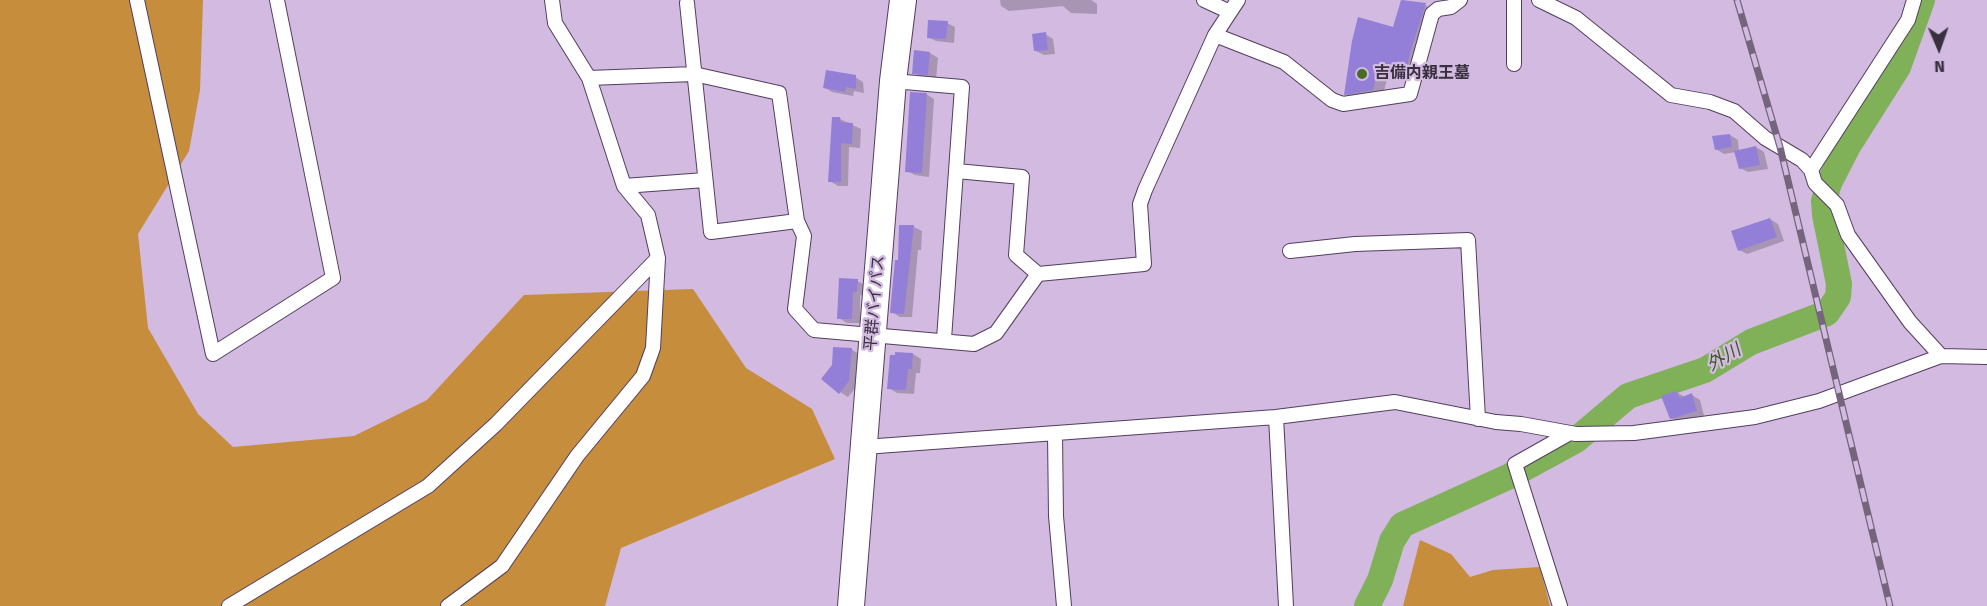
<!DOCTYPE html>
<meta charset="utf-8">
<style>
body{margin:0}
#map{position:relative;width:1987px;height:606px;overflow:hidden;background:#d2bae0;font-family:"Fira Sans",sans-serif}
canvas{display:block}
.north{position:absolute;left:1909px;top:18px;width:60px;height:60px;-webkit-text-stroke:4px #d2bae0;paint-order:stroke;rotate:178deg;font-size:16px;font-weight:700;line-height:24px;text-align:center;color:#392f3e}
.north::after{content:'';display:block;margin:auto;width:21px;height:27px;background:#392f3e;clip-path:polygon(50% 0,100% 100%,50% 72%,0 100%)}
</style>
<div id="map">
<canvas width="1987" height="606"></canvas>
<div class="north">N</div>
</div>
<script>
const c = document.querySelector('canvas').getContext('2d');
c.lineJoin = 'round';
function fill(path, color) { c.fillStyle = color; c.fill(path, 'evenodd'); }
const toPath = rows => new Path2D(rows.map(r => 'M' + r).join(''));
function trace(path, color, width, dash) { c.strokeStyle = color; c.lineWidth = width; c.lineCap = dash ? 'butt' : 'round'; c.setLineDash(dash || []); c.stroke(path); }
function write(font, color, halo, rows, align = 'center') {
  c.font = font + ' "Fira Sans","Noto Sans JP",sans-serif'; c.lineWidth = 4.5; c.setLineDash([]); c.textBaseline = 'middle'; c.strokeStyle = halo; c.fillStyle = color; for (const [text, x, y, turn = 0] of rows) {
    c.save(); c.translate(x, y); c.rotate((+turn || 0) * Math.PI / 180); c.textAlign = isNaN(turn) ? turn : align; if (halo) c.strokeText(text, 0, 0); c.fillText(text, 0, 0); c.restore();
  }
}
fill(toPath([
 [0,0,203,0,200,90,189,151,138,234,148,328,198,414,233,447,354,436,427,400,524,295,693,289,746,368,812,409,835,459,621,548,605,606,0,606],
 [1420,540,1451,554,1470,577,1493,570,1540,567,1550,606,1403,606]
]), '#c68d3d');
fill(toPath([
 [1000,0,1091,0,1097,4,1097,14,1071,13,1063,6,1009,11,1001,6],
 [1403,0,1425,5,1435,10,1416,78,1389,71,1383,95,1355,100,1346,94,1394,29],
 [947,23,955,27,954,43,936,41,928,37],
 [1045,34,1053,39,1055,54,1044,55,1036,51],
 [930,53,938,58,936,79,922,77,914,73],
 [855,77,863,82,864,93,854,91,853,96,832,92,824,87],
 [926,94,934,99,929,177,915,175,907,171],
 [840,119,861,129,860,148,849,147,848,186,838,186,830,181],
 [1730,135,1738,140,1739,151,1756,147,1764,152,1768,169,1748,172,1740,168,1736,152,1724,154,1716,149],
 [1770,219,1778,224,1784,241,1747,254,1739,250],
 [914,227,922,231,921,250,918,250,912,317,900,317,892,312,899,262],
 [857,281,865,285,865,296,860,295,860,323,847,323,839,318],
 [851,349,859,354,857,386,848,397,840,392],
 [913,354,921,359,920,373,916,373,914,394,897,393,889,388],
 [1676,392,1685,397,1692,395,1700,400,1704,416,1679,423,1671,418]
]), '#0003');
trace(toPath([
 [1367,606,1380,580,1392,541,1402,525,1510,476,1576,440,1628,396,1705,370,1751,342,1827,313,1838,297,1839,284,1825,215,1824,201,1829,183,1848,146,1898,67,1922,0]
]), '#80b159', 26);
fill(toPath([
 [1401,0,1426,3,1410,53,1406,74,1379,66,1373,90,1344,95,1352,41,1358,17,1393,27],
 [928,20,948,21,946,39,927,38],
 [1046,32,1048,50,1034,51,1032,34],
 [914,50,930,52,928,75,912,74],
 [826,70,856,75,856,89,846,87,845,92,823,88],
 [910,92,927,93,922,173,905,172],
 [832,117,840,117,841,122,853,123,852,144,841,143,841,182,828,182],
 [1730,134,1732,147,1715,150,1712,136],
 [1756,146,1760,165,1739,169,1734,151],
 [1770,218,1777,237,1738,251,1731,231],
 [899,225,914,225,904,314,890,313,895,260,898,260],
 [839,278,858,279,857,292,853,292,852,319,837,319],
 [833,347,852,348,849,381,839,394,821,379,832,365],
 [895,352,913,353,912,369,908,369,906,390,887,389,890,355,895,355],
 [1676,391,1680,398,1692,393,1697,411,1670,419,1661,396]
]), '#947fd8');
const street = toPath([
 [137,0,213,354,333,278,277,0],
 [1204,0,1230,12],
 [1514,0,1514,64],
 [1539,0,1576,18,1671,95,1710,102,1734,111,1765,138,1802,160,1811,170,1815,183,1837,205,1848,235,1910,322,1941,356],
 [687,3,711,232,797,221],
 [1215,35,1284,62,1332,100,1343,104,1410,94,1432,14,1438,9,1451,7,1460,0],
 [589,78,694,74,779,93,797,221,804,236,795,309,814,330,974,344,996,333,1038,274,1144,264,1140,204,1145,190,1215,35,1238,0],
 [893,81,962,87,944,339],
 [1811,170,1908,20,1914,0],
 [956,171,1022,177,1016,255,1038,274],
 [624,186,705,180],
 [1290,251,1355,244,1468,240,1478,419],
 [1276,417,1286,606],
 [1055,434,1056,516,1064,606],
 [864,447,1276,417,1395,402,1496,422,1521,424,1576,434,1634,433,1755,417,1819,401,1941,356,1987,357],
 [229,606,428,486,496,424,658,258],
 [448,606,502,566,577,456,643,376,653,348,658,258,648,215,624,186,589,78,555,23,552,0],
 [1560,606,1515,464,1570,433]
]);
const highway = toPath([
 [851,606,893,81,903,0]
]);
trace(street, '#523e5e', 16);
trace(highway, '#523e5e', 28);
trace(street, '#fff', 14);
trace(highway, '#fff', 26);
const rail = toPath([
 [1737,0,1780,147,1890,606]
]);
trace(rail, '#74657c', 7);
trace(rail, '#d2bae0', 4.5, [14]);
for (const [x, y, r, color] of [
 [1362,74,6,"#476c26"]
]) { const dot = new Path2D(); dot.arc(x, y, r, 0, 2 * Math.PI); c.fillStyle = color; c.fill(dot); trace(dot, '#d2bae0', 2); }
write('bold 16px', '#392f3e', '#d2bae0', [
 ["吉備内親王墓",1374,74]
], 'left');
write('16px', '#392f3e', '#d2bae0', [
 ["平群バイパス",875,303,-85]
]);
write('italic 18px', '#39591d', '#d2bae0', [
 ["外川",1724,358,-30]
]);
</script>
